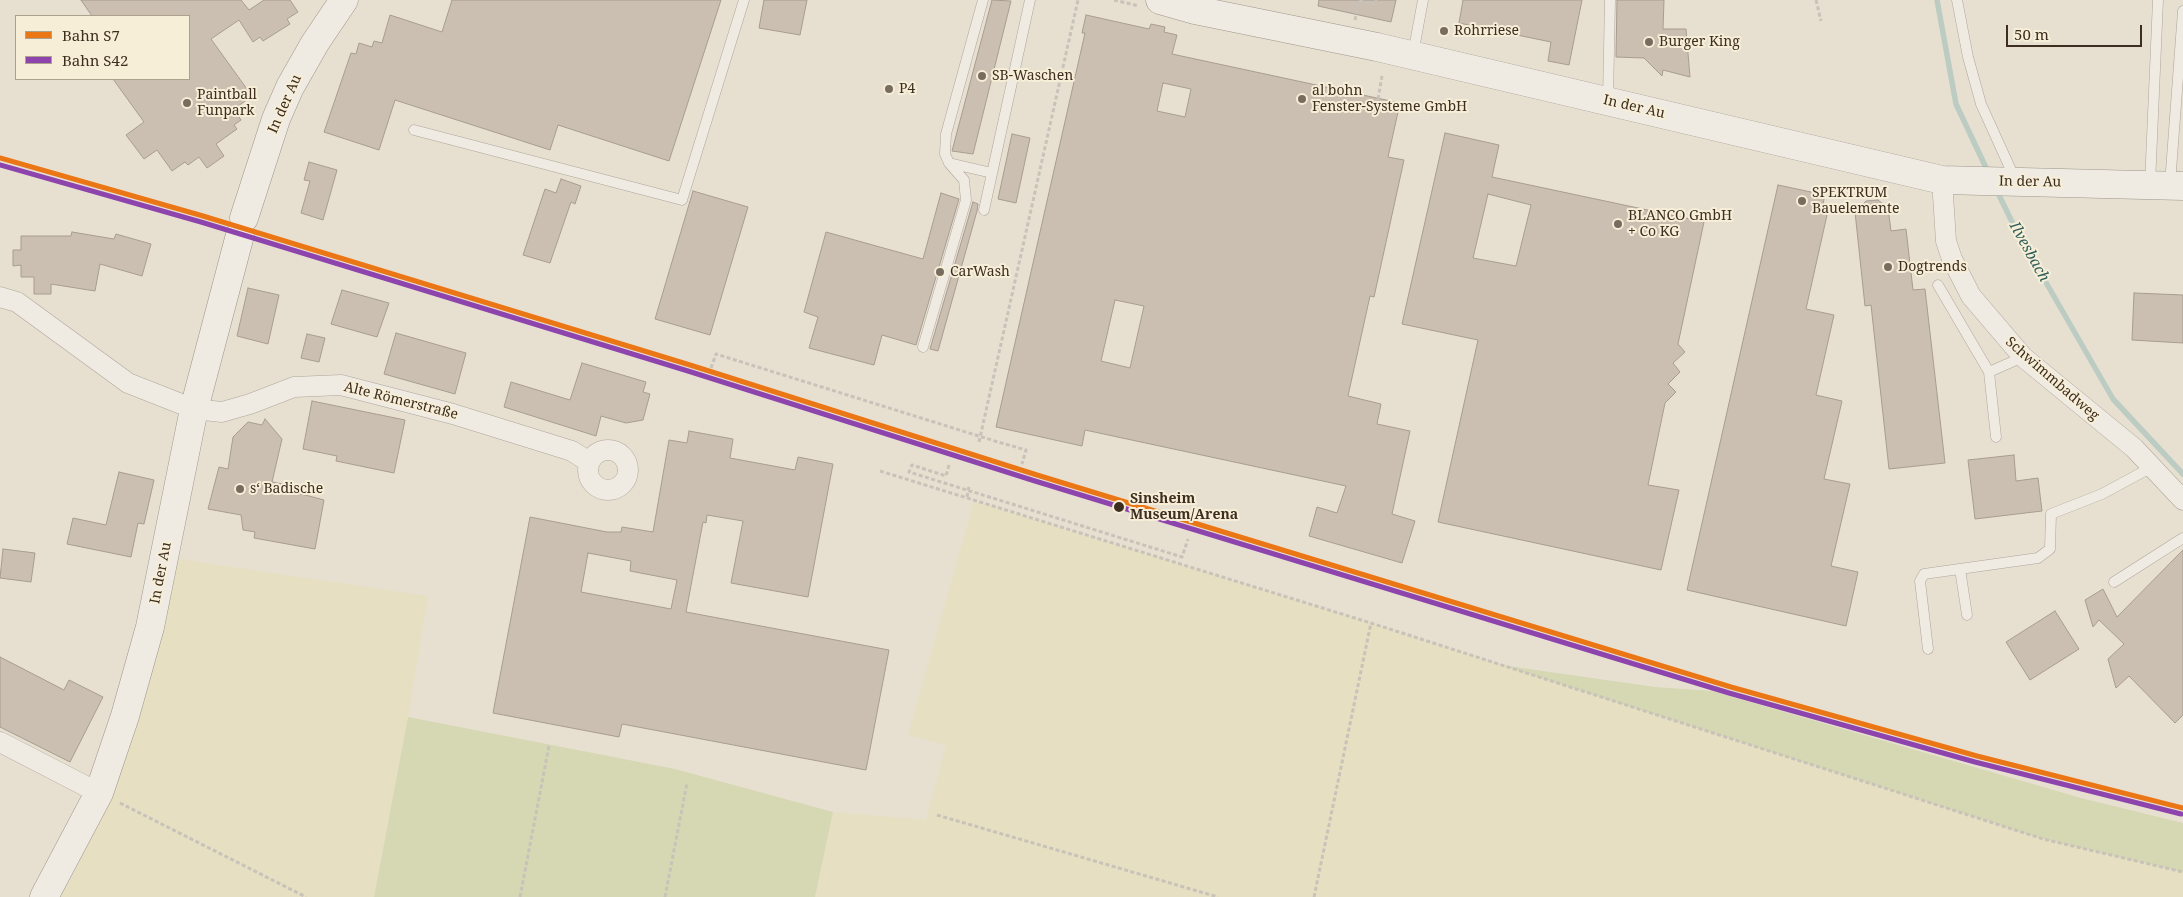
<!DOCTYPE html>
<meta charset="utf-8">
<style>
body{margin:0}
#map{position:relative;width:2183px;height:897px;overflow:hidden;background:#e7e0d1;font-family:"Noto Serif",serif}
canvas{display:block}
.legend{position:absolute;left:15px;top:15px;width:175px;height:65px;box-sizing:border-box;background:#f7eed8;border:1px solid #ada18e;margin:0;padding:6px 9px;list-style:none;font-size:15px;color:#3d2e20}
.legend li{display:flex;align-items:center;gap:10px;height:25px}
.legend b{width:25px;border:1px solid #ada18e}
.scale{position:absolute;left:2006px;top:25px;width:136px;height:22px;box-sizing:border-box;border:2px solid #3d2e20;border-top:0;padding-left:6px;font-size:15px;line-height:18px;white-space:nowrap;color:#3d2e20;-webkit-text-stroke:4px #f7eed8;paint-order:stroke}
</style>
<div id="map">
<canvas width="2183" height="897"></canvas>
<ul class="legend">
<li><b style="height:6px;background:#eb7615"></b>Bahn S7</li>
<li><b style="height:6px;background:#8e44ad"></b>Bahn S42</li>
</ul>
<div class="scale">50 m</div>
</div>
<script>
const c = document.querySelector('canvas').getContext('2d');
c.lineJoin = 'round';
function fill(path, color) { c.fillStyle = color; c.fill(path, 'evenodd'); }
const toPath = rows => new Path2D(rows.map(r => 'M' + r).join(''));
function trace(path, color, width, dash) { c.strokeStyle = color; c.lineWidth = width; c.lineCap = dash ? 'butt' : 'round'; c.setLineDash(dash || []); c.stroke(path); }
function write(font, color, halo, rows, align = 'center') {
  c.font = font + ' "Noto Serif",serif'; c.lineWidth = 4; c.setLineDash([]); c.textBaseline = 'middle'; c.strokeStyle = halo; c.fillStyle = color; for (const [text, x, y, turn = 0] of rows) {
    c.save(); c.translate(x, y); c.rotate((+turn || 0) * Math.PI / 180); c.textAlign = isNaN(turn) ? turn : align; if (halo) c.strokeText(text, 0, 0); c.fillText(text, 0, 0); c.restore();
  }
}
fill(toPath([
 [974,501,1371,623,2043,839,2183,872,2183,897,815,897,833,812,926,820,946,745,908,735],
 [178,559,428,596,408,717,374,897,60,897,71,879,110,798]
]), '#e6dfc2');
fill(toPath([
 [1501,665,1655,687,1712,691,2081,798,2183,823,2183,872,2043,839],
 [408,717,675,769,833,812,815,897,374,897]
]), '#d6d7b3');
trace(toPath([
 [1937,0,1956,104,1989,174],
 [1996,189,2017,232,2113,399,2183,474]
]), '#bcccc2', 5.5);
const building = toPath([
 [81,0,241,0,249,10,264,0,290,0,298,12,287,19,290,24,263,41,260,37,253,42,239,20,211,39,252,96,234,109,241,120,234,125,237,129,216,144,224,156,207,168,199,157,188,165,185,162,172,171,157,150,144,159,126,135,144,122,113,79,189,79,189,16,92,16,81,0],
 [452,0,721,0,669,161,558,125,550,150,395,100,379,150,324,132,351,53,356,54,359,43,372,47,374,41,382,43,390,15,442,32,452,0],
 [764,0,807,0,800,35,759,28,764,0],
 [992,0,1011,1,973,154,952,151,992,0],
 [1319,0,1396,0,1391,22,1318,6,1319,0],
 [1463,0,1582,0,1569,65,1548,61,1551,42,1459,23,1463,0],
 [1617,0,1664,0,1663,29,1686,29,1690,77,1663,70,1662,76,1644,58,1616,57,1617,0],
 [1086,15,1149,29,1151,24,1165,27,1164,32,1177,35,1172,54,1400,103,1388,157,1404,160,1374,297,1370,296,1348,396,1381,404,1377,424,1410,431,1392,514,1415,521,1402,563,1309,536,1317,507,1337,513,1346,486,1085,430,1082,446,996,427,1085,33,1082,33,1086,15],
 [1163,83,1191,89,1185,117,1157,111,1163,83],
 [1115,300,1144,306,1130,368,1101,361,1115,300],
 [1445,133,1499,145,1492,177,1704,222,1678,344,1685,352,1673,363,1680,372,1668,384,1676,392,1665,403,1648,485,1679,490,1661,570,1438,522,1478,340,1402,324,1445,133],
 [1488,194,1531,205,1516,266,1473,258,1488,194],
 [1012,134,1030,138,1016,203,998,199,1012,134],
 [309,162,337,170,323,220,301,213,310,181,304,180,309,162],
 [561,179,581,186,575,204,571,202,550,263,523,255,545,189,556,193,561,179],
 [1778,185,1825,195,1821,213,1827,215,1806,309,1834,315,1816,395,1842,401,1824,479,1850,484,1831,566,1858,572,1846,626,1687,590,1778,185],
 [693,191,748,207,710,335,655,319,693,191],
 [941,193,959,199,916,345,882,335,874,365,809,348,818,317,804,312,826,232,923,259,941,193],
 [1878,200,1888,208,1891,231,1906,229,1913,290,1925,289,1945,463,1889,469,1871,305,1865,306,1855,212,1866,201,1878,200],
 [973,202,978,204,977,211,938,351,930,349,973,202],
 [72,232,114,239,116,234,151,244,142,276,100,264,95,291,51,284,51,294,34,294,34,277,21,277,21,265,13,266,13,250,21,250,21,236,71,236,72,232],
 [248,288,279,295,268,344,237,336,248,288],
 [342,290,389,303,377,337,331,324,342,290],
 [2134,293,2183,295,2183,343,2132,340,2134,293],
 [396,333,466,353,455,394,384,374,396,333],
 [307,334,325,338,319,362,301,358,307,334],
 [582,363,646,382,643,392,650,394,643,420,626,423,601,416,596,436,504,407,511,382,570,400,582,363],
 [312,401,405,420,394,473,336,461,337,456,303,449,312,401],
 [265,419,282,439,272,482,293,486,294,492,324,500,315,549,254,538,255,532,243,530,241,515,208,509,219,467,228,469,233,437,248,422,262,425,265,419],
 [689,431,733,439,730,458,795,470,798,457,833,464,808,597,731,583,743,521,707,515,706,523,703,522,686,612,889,650,866,770,622,724,619,737,493,713,530,517,607,532,621,532,622,527,653,532,669,440,687,443,689,431],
 [588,553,631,561,630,571,677,580,671,609,581,592,588,553],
 [2014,455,2016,481,2038,478,2042,511,1975,519,1968,460,2014,455],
 [119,472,154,480,144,524,138,523,131,557,67,544,73,518,106,525,119,472],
 [3,549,35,553,31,582,0,578,3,549],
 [2183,550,2183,715,2175,723,2129,676,2116,688,2108,659,2124,644,2099,620,2093,627,2085,600,2103,589,2117,617,2183,550],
 [2055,611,2079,649,2030,680,2006,642,2055,611],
 [0,657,64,690,69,680,103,697,70,762,0,727,0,657]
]);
fill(building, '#cbbfb2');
trace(building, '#a89c90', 1);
const lane = toPath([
 [1957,0,1968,57,1981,104,2015,179],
 [1413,54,1423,0],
 [1608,99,1610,0],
 [414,130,682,200,744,0],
 [949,163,992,173],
 [2150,184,2158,0],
 [2170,184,2183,11],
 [984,210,1030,0],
 [1938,285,1989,372],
 [923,347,966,200,964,180,949,163,945,154,946,134,983,0],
 [1996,437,1989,372,2023,357],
 [1960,569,1967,615],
 [2114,582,2183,538],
 [1928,649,1920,581,1924,574,2038,558,2050,549,2051,514,2102,494,2152,467]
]);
const street = toPath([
 [1942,180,1946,241,1952,259,1971,296,2023,357,2134,448,2183,500],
 [0,297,17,302,128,383,194,409,222,412,250,404,294,387,341,385,453,414,572,451,589,462],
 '588 470a20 20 0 1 1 40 0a20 20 0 1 1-40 0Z',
 [0,742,99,793]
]);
const secondary = toPath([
 [1160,0,1195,10,1377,47,1942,180,2183,186],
 [244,218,276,119,290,87,315,43,344,0],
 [44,897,99,793,125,716,150,627,194,409,240,235]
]);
trace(lane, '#ada599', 11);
trace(street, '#ada599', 21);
trace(secondary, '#9c958a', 29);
trace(toPath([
 [1114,0,1139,6],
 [1816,0,1821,21],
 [1355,20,1359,1,1375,4,1376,0],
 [1378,99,1382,76],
 [711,368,716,354,998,442,1026,450,1022,464],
 [979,442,1078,0],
 [949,465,946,476,912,465,909,472,1182,557,1188,539],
 [880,471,1371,623,2043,839,2183,872],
 [967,497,969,486],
 [120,803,306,897],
 [937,815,1218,897],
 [520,897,549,746],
 [665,897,687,783],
 [1314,897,1371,623]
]), '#c8c2b9', 3, [4, 2.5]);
trace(lane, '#efebe3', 10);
trace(street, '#efebe3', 20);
trace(secondary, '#efebe3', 28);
trace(toPath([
 [0,158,203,216,690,365,1037,475,1731,687,1977,756,2183,808]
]), '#eb7615', 5);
trace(toPath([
 [0,165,201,222,688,371,1035,481,1729,693,1975,762,2181,814]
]), '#8e44ad', 5);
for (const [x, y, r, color] of [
 [1444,31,5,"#786c5e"],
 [1649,42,5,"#786c5e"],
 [982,76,5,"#786c5e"],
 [889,89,5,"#786c5e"],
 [1302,99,5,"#786c5e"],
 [187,103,5,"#786c5e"],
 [1802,201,5,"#786c5e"],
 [1618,224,5,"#786c5e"],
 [1888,267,5,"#786c5e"],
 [940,272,5,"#786c5e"],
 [240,489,5,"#786c5e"],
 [1119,507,6,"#3d2e20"]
]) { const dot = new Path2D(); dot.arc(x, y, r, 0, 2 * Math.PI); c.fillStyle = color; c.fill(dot); trace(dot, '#f7eed8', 2); }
write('14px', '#3d2e20', '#f7eed8', [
 ["Rohrriese",1454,31],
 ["Burger King",1659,42],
 ["SB-Waschen",992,76],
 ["P4",899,89],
 ["al bohn",1312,91],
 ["Fenster-Systeme GmbH",1312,107],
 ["Paintball",197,95],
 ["Funpark",197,111],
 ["SPEKTRUM",1812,193],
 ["Bauelemente",1812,209],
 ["BLANCO GmbH",1628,216],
 ["+ Co KG",1628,232],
 ["Dogtrends",1898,267],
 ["CarWash",950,272],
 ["s‘ Badische",250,489]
], 'left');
write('14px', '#3d2e20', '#f7eed8', [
 ["In der Au",285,104,-66],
 ["In der Au",1634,107,13],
 ["In der Au",2030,182,1],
 ["Schwimmbadweg",2052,379,41],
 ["Alte Römerstraße",401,401,14],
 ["In der Au",161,573,-79]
]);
write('bold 14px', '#3d2e20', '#f7eed8', [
 ["Sinsheim",1130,499],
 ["Museum/Arena",1130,515]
], 'left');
write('italic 15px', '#2f5d5a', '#f7eed8', [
 ["Ilvesbach",2029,252,61]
]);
</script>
